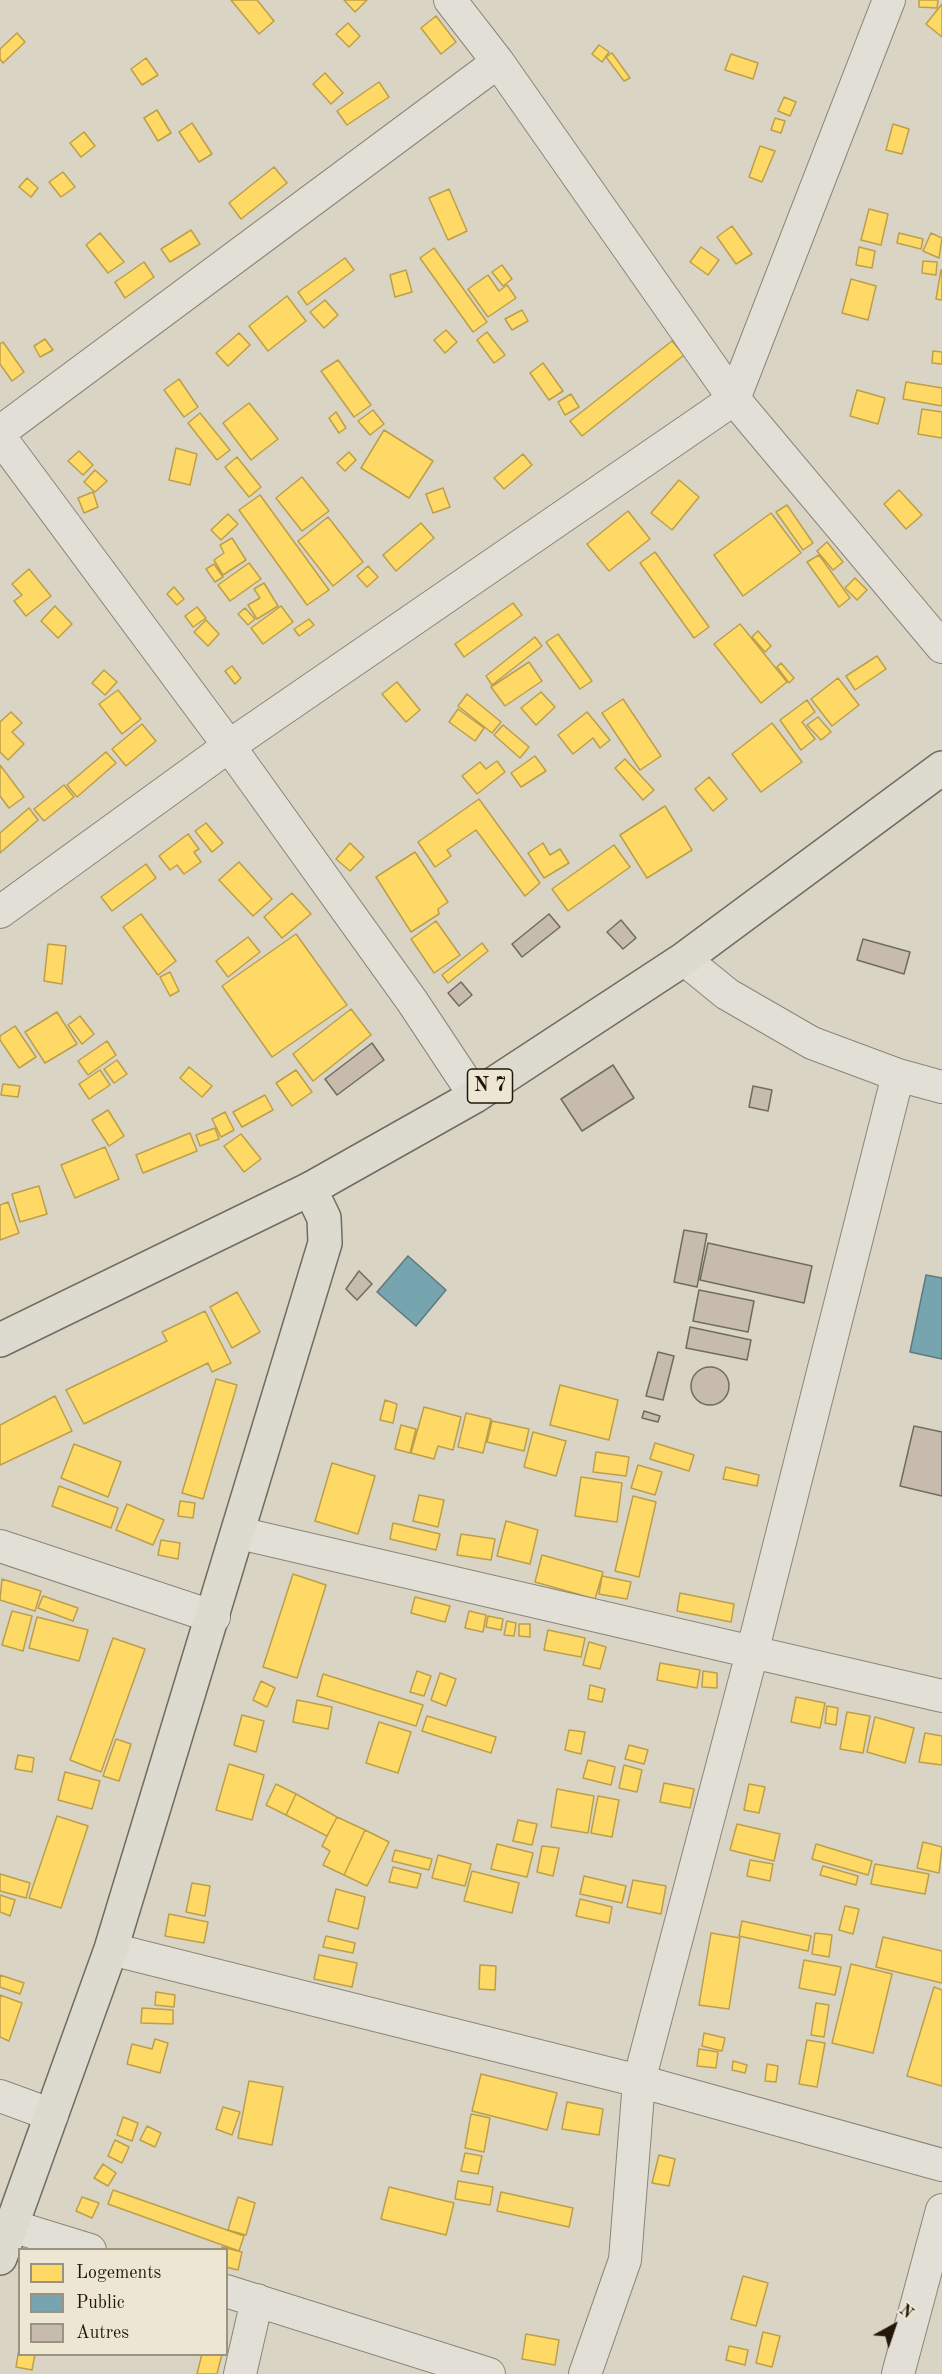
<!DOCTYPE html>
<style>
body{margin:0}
#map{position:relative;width:942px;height:2374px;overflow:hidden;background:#d9d4c3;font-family:"Old Standard TT",serif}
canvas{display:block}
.legend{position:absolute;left:18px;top:2248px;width:210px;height:108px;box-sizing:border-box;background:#ece6d2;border:2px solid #9b9382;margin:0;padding:8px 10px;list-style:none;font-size:18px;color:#221709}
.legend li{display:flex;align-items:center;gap:12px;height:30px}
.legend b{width:30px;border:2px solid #9b9382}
.north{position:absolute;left:864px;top:2296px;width:60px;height:60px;-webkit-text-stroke:4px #ece6d2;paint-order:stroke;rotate:40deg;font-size:16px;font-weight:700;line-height:24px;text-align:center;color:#221709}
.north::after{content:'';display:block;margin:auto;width:21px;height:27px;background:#221709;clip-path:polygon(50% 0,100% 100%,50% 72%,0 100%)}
</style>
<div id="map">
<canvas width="942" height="2374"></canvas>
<ul class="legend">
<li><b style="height:16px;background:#ffd966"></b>Logements</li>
<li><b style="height:16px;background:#76a5af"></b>Public</li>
<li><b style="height:16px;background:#c7bbad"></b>Autres</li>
</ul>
<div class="north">N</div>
</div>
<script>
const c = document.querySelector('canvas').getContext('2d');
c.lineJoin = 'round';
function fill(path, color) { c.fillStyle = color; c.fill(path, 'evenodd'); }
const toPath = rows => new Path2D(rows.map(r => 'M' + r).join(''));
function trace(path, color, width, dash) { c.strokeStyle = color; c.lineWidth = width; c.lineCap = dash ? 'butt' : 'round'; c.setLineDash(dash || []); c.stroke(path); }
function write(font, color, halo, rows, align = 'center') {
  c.font = font + ' "Old Standard TT",serif'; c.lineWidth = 6; c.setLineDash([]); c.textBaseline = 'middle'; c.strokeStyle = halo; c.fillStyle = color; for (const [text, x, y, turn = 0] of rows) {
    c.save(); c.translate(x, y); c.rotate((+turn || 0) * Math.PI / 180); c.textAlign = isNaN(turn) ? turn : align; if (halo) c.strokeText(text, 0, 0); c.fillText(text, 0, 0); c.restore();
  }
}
const homes = toPath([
 [231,0,257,0,274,21,259,34,231,0],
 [344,0,367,0,355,12,344,0],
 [919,0,938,0,937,8,919,7,919,0],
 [942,4,942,37,926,24,942,4],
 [436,16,456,42,441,54,421,28,436,16],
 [348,23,360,36,349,47,336,34,348,23],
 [17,33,25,42,3,63,0,59,0,49,17,33],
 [599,45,609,52,602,62,592,54,599,45],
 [612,53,630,78,624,81,606,57,612,53],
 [731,54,758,63,753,79,725,70,731,54],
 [146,58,158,75,142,85,131,69,146,58],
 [325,73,343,93,331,104,313,84,325,73],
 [379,82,389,97,347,125,337,111,379,82],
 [784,97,796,102,790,116,778,111,784,97],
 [157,110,171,133,158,141,144,118,157,110],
 [775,118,785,121,781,133,771,130,775,118],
 [192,123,212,154,199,162,179,132,192,123],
 [893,124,909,129,902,154,886,150,893,124],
 [84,132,95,146,81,157,70,143,84,132],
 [760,146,775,151,762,182,749,177,760,146],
 [274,167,287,183,241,219,229,203,274,167],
 [63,172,75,187,61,197,49,182,63,172],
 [27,178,38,188,31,197,19,187,27,178],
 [449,189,467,231,448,240,429,198,449,189],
 [869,209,888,214,881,245,861,240,869,209],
 [732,226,752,254,736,264,717,237,732,226],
 [191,230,200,244,170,262,161,249,191,230],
 [100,233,124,262,108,273,86,245,100,233],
 [899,233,923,239,921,249,897,243,899,233],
 [931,233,942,238,939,258,923,251,931,233],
 [701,247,719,260,708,275,690,262,701,247],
 [859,247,875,251,872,268,856,265,859,247],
 [434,248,487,322,473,332,420,258,434,248],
 [345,258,354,270,307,305,298,292,345,258],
 [923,261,937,262,936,275,922,273,923,261],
 [144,262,154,277,125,298,115,282,144,262],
 [502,265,512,279,503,286,492,272,502,265],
 [406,270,412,292,395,297,390,275,406,270],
 [941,270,942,270,942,300,936,299,941,270],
 [488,275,499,291,507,285,516,298,488,317,468,289,488,275],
 [851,279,876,286,868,320,842,313,851,279],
 [287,296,306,321,268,351,249,326,287,296],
 [325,300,338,315,324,328,310,312,325,300],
 [522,310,528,321,512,330,505,319,522,310],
 [446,330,457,342,445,353,434,340,446,330],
 [487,332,505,355,494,363,477,340,487,332],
 [239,333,250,345,228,366,216,353,239,333],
 [45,339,53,350,40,357,34,346,45,339],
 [672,341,684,355,582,436,570,421,672,341],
 [3,342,24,372,12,381,0,364,0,344,3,342],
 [933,351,942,352,942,364,932,363,933,351],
 [338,360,371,405,354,417,321,371,338,360],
 [543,363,563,391,549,400,530,373,543,363],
 [179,379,198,407,184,417,164,390,179,379],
 [906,382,942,388,942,406,903,399,906,382],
 [857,390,885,398,878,424,850,416,857,390],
 [571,394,579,407,565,415,558,402,571,394],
 [249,403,278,439,251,460,223,423,249,403],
 [922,409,942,412,942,438,918,434,922,409],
 [373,410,384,424,370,435,358,421,373,410],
 [336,412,346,428,339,433,329,418,336,412],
 [200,413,230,450,217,460,188,423,200,413],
 [384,430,433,461,409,498,361,468,384,430],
 [176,448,197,454,190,485,169,480,176,448],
 [79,451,93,465,83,475,68,461,79,451],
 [349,452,356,460,345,471,337,463,349,452],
 [523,454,532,465,504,489,494,478,523,454],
 [237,457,261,487,249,497,225,467,237,457],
 [95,470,107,481,95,492,84,482,95,470],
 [302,477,329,511,302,531,276,498,302,477],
 [679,480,699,497,672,530,651,513,679,480],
 [443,488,450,507,433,513,426,494,443,488],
 [899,490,922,515,906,529,884,504,899,490],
 [93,492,98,507,84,513,78,498,93,492],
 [260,495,329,590,307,605,239,510,260,495],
 [787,505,813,543,803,550,776,512,787,505],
 [628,511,650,539,609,571,587,544,628,511],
 [771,513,801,553,743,596,714,555,771,513],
 [228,514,238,524,221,540,211,530,228,514],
 [328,517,363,562,333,586,298,541,328,517],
 [421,523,434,538,396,571,383,555,421,523],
 [232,538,246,560,223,575,214,560,224,553,220,545,232,538],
 [827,542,843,562,833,570,817,551,827,542],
 [655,552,709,627,694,638,640,563,655,552],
 [819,555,850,598,839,607,807,562,819,555],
 [249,563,261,579,230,601,218,585,249,563],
 [214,564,223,577,215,582,206,569,214,564],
 [368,566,378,577,367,587,357,576,368,566],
 [29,569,51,596,26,616,14,601,22,595,12,584,29,569],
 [855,578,867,590,857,600,845,588,855,578],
 [264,583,278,606,257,619,248,605,260,598,254,589,264,583],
 [174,587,184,599,177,605,167,594,174,587],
 [513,603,522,615,464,657,455,644,513,603],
 [55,606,72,624,58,638,41,621,55,606],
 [281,606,293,622,263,644,251,628,281,606],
 [197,607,206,618,193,627,185,616,197,607],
 [245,608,255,619,248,625,238,614,245,608],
 [309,619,314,625,299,636,294,629,309,619],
 [206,620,219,634,208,646,194,632,206,620],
 [740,624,787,682,761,703,714,644,740,624],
 [758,631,771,646,765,652,752,637,758,631],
 [558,634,592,681,580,689,546,642,558,634],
 [535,637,542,646,492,685,486,676,535,637],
 [877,656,886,669,855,690,846,676,877,656],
 [529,662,542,681,505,706,491,687,529,662],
 [781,663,794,678,789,683,777,667,781,663],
 [232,666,241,678,235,684,225,671,232,666],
 [104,670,117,682,105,695,92,683,104,670],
 [838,678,859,705,832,726,811,699,838,678],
 [397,682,420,710,406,722,382,694,397,682],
 [118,690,141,719,122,734,99,704,118,690],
 [541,692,555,707,536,725,521,708,541,692],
 [467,694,501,722,492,733,458,706,467,694],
 [623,699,661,756,640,770,602,713,623,699],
 [807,700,815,712,802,722,815,739,801,750,780,720,807,700],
 [458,709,484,728,475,741,449,722,458,709],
 [11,712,22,723,12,732,24,744,8,760,0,752,0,722,11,712],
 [587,712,610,740,600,748,593,738,573,754,558,735,587,712],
 [818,717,831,732,821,740,807,725,818,717],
 [772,723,802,762,761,792,732,754,772,723],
 [142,724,156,741,126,766,112,749,142,724],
 [503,725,529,747,520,758,494,735,503,725],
 [106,752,116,763,77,797,67,785,106,752],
 [535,756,546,771,521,787,511,773,535,756],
 [625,759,654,790,643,800,615,768,625,759],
 [497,761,505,772,477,794,462,776,480,762,486,769,497,761],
 [0,765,24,797,9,808,0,796,0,765],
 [709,777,727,799,713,811,695,789,709,777],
 [64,785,74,797,44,821,34,809,64,785],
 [479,799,540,883,525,896,476,830,447,850,451,856,435,867,418,842,479,799],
 [665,806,692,850,647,878,620,835,665,806],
 [29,808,38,820,0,853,0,833,29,808],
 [206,823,223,843,212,852,195,831,206,823],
 [188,834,199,849,194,852,201,862,184,874,177,865,170,870,159,856,188,834],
 [350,843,364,857,350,871,336,859,350,843],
 [543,843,550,855,560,849,569,863,544,878,528,853,543,843],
 [614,845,630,867,568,911,552,889,614,845],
 [415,852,448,902,438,909,439,914,411,932,376,877,415,852],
 [239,862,272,899,253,916,219,880,239,862],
 [146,864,156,878,112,911,101,897,146,864],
 [292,893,311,914,282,938,264,917,292,893],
 [141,914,176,961,158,975,123,927,141,914],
 [436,921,460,955,434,973,411,939,436,921],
 [296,934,347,1005,272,1057,222,986,296,934],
 [248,937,260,952,228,977,216,961,248,937],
 [482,943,488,951,448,983,442,975,482,943],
 [48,944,66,946,62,984,44,981,48,944],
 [170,972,179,991,170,996,160,977,170,972],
 [351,1009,371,1035,313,1081,293,1054,351,1009],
 [57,1012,77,1044,45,1063,25,1032,57,1012],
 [80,1016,94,1034,82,1044,68,1025,80,1016],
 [15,1026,36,1057,19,1068,0,1040,0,1036,15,1026],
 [107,1041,116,1055,88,1075,78,1061,107,1041],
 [117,1060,127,1074,114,1083,104,1069,117,1060],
 [189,1067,212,1086,202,1097,180,1078,189,1067],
 [100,1070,110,1085,89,1099,79,1084,100,1070],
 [296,1070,312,1092,292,1106,276,1083,296,1070],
 [3,1084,20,1086,18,1097,1,1095,3,1084],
 [265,1095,273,1110,242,1127,233,1112,265,1095],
 [108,1110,124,1136,109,1146,92,1120,108,1110],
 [225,1112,234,1130,221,1137,212,1119,225,1112],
 [215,1128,219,1139,200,1146,196,1135,215,1128],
 [190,1133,197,1151,143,1173,136,1155,190,1133],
 [241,1134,261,1159,244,1172,224,1146,241,1134],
 [105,1147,119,1179,75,1198,61,1165,105,1147],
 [39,1186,47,1214,20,1222,12,1194,39,1186],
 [8,1202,19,1233,0,1240,0,1205,8,1202],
 [237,1292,260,1332,232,1348,210,1307,237,1292],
 [205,1311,231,1363,212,1372,208,1363,84,1424,66,1390,167,1341,162,1332,205,1311],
 [216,1379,237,1385,203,1499,182,1493,216,1379],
 [560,1385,618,1400,609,1440,550,1425,560,1385],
 [55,1396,72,1431,0,1465,0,1425,55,1396],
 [385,1400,397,1404,393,1423,380,1420,385,1400],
 [424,1407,461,1417,453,1450,438,1446,434,1459,411,1453,424,1407],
 [466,1413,491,1419,483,1453,458,1447,466,1413],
 [492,1421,529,1429,524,1451,487,1442,492,1421],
 [401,1425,416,1429,410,1453,395,1449,401,1425],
 [533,1432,566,1441,556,1476,524,1467,533,1432],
 [655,1443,694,1455,689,1471,650,1459,655,1443],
 [74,1444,121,1462,108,1497,61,1478,74,1444],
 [596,1452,629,1457,626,1476,593,1472,596,1452],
 [332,1463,375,1476,358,1534,315,1521,332,1463],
 [638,1465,662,1472,655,1495,631,1488,638,1465],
 [726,1467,759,1475,757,1486,723,1479,726,1467],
 [581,1477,622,1483,617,1522,575,1516,581,1477],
 [59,1486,118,1508,111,1528,52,1506,59,1486],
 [419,1495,444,1500,438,1527,413,1521,419,1495],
 [633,1496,656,1502,639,1577,615,1571,633,1496],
 [180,1501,195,1503,193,1518,178,1516,180,1501],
 [127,1504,164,1520,153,1545,116,1530,127,1504],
 [506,1521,538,1530,530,1564,497,1556,506,1521],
 [393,1523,440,1534,436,1550,390,1539,393,1523],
 [461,1534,495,1539,491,1560,457,1555,461,1534],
 [161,1540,180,1543,178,1559,158,1555,161,1540],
 [542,1555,603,1572,595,1599,535,1582,542,1555],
 [293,1574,326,1585,297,1678,263,1667,293,1574],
 [602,1576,631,1582,627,1599,599,1594,602,1576],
 [2,1579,41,1591,35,1611,0,1600,2,1579],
 [680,1593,734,1604,731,1622,677,1611,680,1593],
 [43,1596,78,1608,73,1621,38,1608,43,1596],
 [415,1597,450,1606,445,1622,411,1613,415,1597],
 [12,1611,32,1616,23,1651,2,1645,12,1611],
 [469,1611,486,1615,483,1632,465,1628,469,1611],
 [488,1616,503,1619,501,1630,486,1627,488,1616],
 [37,1617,88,1630,79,1661,29,1648,37,1617],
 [507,1621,516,1623,514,1636,504,1635,507,1621],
 [519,1624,530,1624,530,1637,519,1636,519,1624],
 [548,1630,585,1638,581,1657,544,1650,548,1630],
 [113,1638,145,1649,101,1772,70,1760,113,1638],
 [589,1642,606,1647,600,1669,583,1665,589,1642],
 [660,1663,700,1670,697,1688,657,1680,660,1663],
 [417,1671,431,1676,424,1696,410,1692,417,1671],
 [703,1671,717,1673,717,1688,702,1687,703,1671],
 [440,1673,456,1679,446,1706,431,1700,440,1673],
 [323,1674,423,1705,416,1726,317,1696,323,1674],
 [261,1681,275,1688,267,1707,253,1700,261,1681],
 [590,1685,605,1689,602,1702,588,1699,590,1685],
 [796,1697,825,1703,820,1728,791,1722,796,1697],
 [297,1700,332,1707,328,1729,293,1722,297,1700],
 [827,1706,838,1708,836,1725,825,1723,827,1706],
 [847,1712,870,1716,863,1753,840,1749,847,1712],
 [242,1715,264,1721,256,1752,234,1745,242,1715],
 [427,1716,496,1737,491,1753,422,1731,427,1716],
 [875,1717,914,1728,905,1763,867,1752,875,1717],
 [379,1722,411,1732,398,1773,366,1763,379,1722],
 [569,1730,585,1732,581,1754,565,1750,569,1730],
 [925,1733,942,1736,942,1765,919,1762,925,1733],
 [116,1739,131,1744,119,1781,103,1776,116,1739],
 [629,1745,648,1750,644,1764,625,1759,629,1745],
 [18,1755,34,1758,32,1772,15,1769,18,1755],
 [588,1760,615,1767,611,1785,583,1778,588,1760],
 [229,1764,264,1775,252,1820,216,1810,229,1764],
 [624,1765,642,1770,637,1792,619,1788,624,1765],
 [65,1772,100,1781,92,1809,58,1800,65,1772],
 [664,1783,694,1789,690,1808,660,1802,664,1783],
 [276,1784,296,1794,286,1815,266,1805,276,1784],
 [749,1784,765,1787,759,1813,744,1810,749,1784],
 [557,1789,594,1796,588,1833,551,1827,557,1789],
 [296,1794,337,1817,327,1836,286,1815,296,1794],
 [598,1796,619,1800,612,1837,591,1833,598,1796],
 [57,1816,88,1826,61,1908,29,1898,57,1816],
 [337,1817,365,1830,344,1875,323,1865,330,1851,322,1846,337,1817],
 [518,1820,537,1824,532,1845,513,1841,518,1820],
 [737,1824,780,1834,774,1861,730,1850,737,1824],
 [365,1830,389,1842,367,1886,344,1875,365,1830],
 [923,1842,942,1847,939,1873,917,1868,923,1842],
 [497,1844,533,1853,527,1877,491,1869,497,1844],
 [816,1844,872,1861,868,1875,812,1859,816,1844],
 [542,1846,559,1848,553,1876,537,1872,542,1846],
 [395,1850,432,1859,429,1870,392,1861,395,1850],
 [438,1855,471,1864,465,1886,432,1878,438,1855],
 [750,1860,773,1864,770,1881,747,1876,750,1860],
 [875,1864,929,1874,925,1894,871,1884,875,1864],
 [823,1866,858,1876,856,1885,820,1875,823,1866],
 [393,1867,421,1874,417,1888,389,1882,393,1867],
 [472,1871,519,1883,512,1913,464,1901,472,1871],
 [0,1874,30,1883,26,1898,0,1891,0,1874],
 [584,1876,626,1886,622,1903,580,1894,584,1876],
 [633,1880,666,1886,661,1914,627,1907,633,1880],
 [192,1883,210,1886,205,1916,186,1912,192,1883],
 [336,1889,365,1897,358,1929,328,1921,336,1889],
 [0,1895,15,1900,10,1916,0,1912,0,1895],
 [580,1899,612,1907,609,1923,576,1916,580,1899],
 [845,1906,859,1909,853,1934,839,1930,845,1906],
 [169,1914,208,1922,204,1943,165,1936,169,1914],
 [742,1921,811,1936,808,1951,739,1936,742,1921],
 [711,1933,740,1938,729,2009,699,2005,711,1933],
 [815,1933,832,1935,829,1957,812,1954,815,1933],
 [326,1936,355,1943,353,1953,323,1947,326,1936],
 [883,1937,942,1951,942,1983,876,1967,883,1937],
 [319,1955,357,1963,352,1987,314,1979,319,1955],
 [804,1960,841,1967,835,1995,799,1988,804,1960],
 [851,1964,892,1974,873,2053,832,2043,851,1964],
 [480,1965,496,1966,495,1990,479,1989,480,1965],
 [0,1975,24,1983,20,1994,0,1987,0,1975],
 [934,1987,942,1990,942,2086,907,2076,934,1987],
 [156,1992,175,1995,174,2007,155,2005,156,1992],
 [0,1995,22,2003,9,2041,0,2037,0,1995],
 [816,2003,829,2005,824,2037,811,2035,816,2003],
 [142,2008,173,2010,173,2024,141,2023,142,2008],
 [704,2033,725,2038,722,2051,702,2046,704,2033],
 [155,2039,168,2043,160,2073,127,2064,132,2044,152,2049,155,2039],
 [807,2040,825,2043,817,2087,799,2084,807,2040],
 [699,2049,718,2052,716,2068,697,2066,699,2049],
 [733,2061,747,2065,745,2073,732,2070,733,2061],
 [767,2064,778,2066,776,2082,765,2081,767,2064],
 [481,2074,557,2093,547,2130,472,2111,481,2074],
 [249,2081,283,2087,272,2145,238,2138,249,2081],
 [567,2102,603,2109,599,2135,562,2129,567,2102],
 [223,2107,240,2112,232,2135,216,2129,223,2107],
 [471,2114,490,2118,484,2152,465,2148,471,2114],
 [123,2117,138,2123,132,2141,117,2135,123,2117],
 [147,2126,161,2133,155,2147,140,2140,147,2126],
 [115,2140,129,2147,122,2163,108,2156,115,2140],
 [465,2153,482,2156,478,2174,461,2171,465,2153],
 [659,2155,675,2159,669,2186,652,2183,659,2155],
 [103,2164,116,2173,108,2186,94,2178,103,2164],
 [458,2181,493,2187,490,2205,455,2199,458,2181],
 [389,2187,454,2203,446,2235,381,2219,389,2187],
 [113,2190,244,2236,239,2251,108,2204,113,2190],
 [501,2192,573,2208,569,2227,497,2211,501,2192],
 [82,2197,99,2203,92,2218,76,2211,82,2197],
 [238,2197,255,2203,246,2235,228,2230,238,2197],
 [222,2247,242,2252,238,2270,226,2267,226,2250,221,2250,222,2247],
 [743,2276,768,2283,756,2326,731,2319,743,2276],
 [763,2332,780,2336,772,2367,756,2363,763,2332],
 [526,2334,559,2340,555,2365,522,2359,526,2334],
 [729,2346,748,2350,745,2365,726,2360,729,2346],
 [19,2349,20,2354,35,2354,32,2370,16,2367,19,2349],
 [202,2354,222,2354,217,2374,197,2374,202,2354]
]);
fill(homes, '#ffd966');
trace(homes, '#bd9f4a', 1.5);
const public = toPath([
 [408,1256,446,1290,416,1326,377,1292,408,1256],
 [926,1275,942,1278,942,1359,910,1352,926,1275]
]);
fill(public, '#76a5af');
trace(public, '#5d7a7d', 1.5);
const building = toPath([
 [549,914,560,927,522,957,512,944,549,914],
 [621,920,636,938,623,949,607,932,621,920],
 [863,939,910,952,904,974,857,960,863,939],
 [461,982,472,995,459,1006,448,993,461,982],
 [372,1043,384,1060,337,1095,325,1079,372,1043],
 [613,1065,634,1098,582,1131,561,1099,613,1065],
 [753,1086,772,1090,768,1111,749,1107,753,1086],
 [684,1230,707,1234,697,1287,674,1282,684,1230],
 [708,1243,812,1266,804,1303,700,1280,708,1243],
 [359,1271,372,1284,357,1300,346,1289,359,1271],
 [699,1290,754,1301,748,1332,693,1321,699,1290],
 [690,1327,751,1340,747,1360,686,1348,690,1327],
 [658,1352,674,1356,663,1400,646,1396,658,1352],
 '691 1386a19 19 0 1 1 38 0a19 19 0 1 1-38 0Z',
 [644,1411,660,1416,658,1422,642,1418,644,1411],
 [914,1426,942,1432,942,1496,900,1486,914,1426]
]);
fill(building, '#c7bbad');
trace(building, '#706c61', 1.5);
const minor = toPath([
 [450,0,498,62,734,399,942,647],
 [0,432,498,62],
 [0,437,229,746,412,1001,475,1096],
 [0,912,229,746,734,399,889,0],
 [684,959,727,994,812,1043,898,1075,942,1087],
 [239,1533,942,1696],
 [0,1546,214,1617],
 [111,1949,639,2081,942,2165],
 [0,2096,52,2115],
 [12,2226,90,2250],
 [226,2291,489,2374],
 [240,2374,257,2300],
 [585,2374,625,2260,639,2081,752,1653,898,1075],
 [898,2374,942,2210]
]);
const major = toPath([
 [0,2258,111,1949,325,1243,324,1218,310,1189]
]);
const highway = toPath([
 [0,1340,310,1189,475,1096,684,959,942,768]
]);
trace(minor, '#8a857a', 34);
trace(major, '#706c61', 36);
trace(highway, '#706c61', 36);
trace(minor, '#e2dfd7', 32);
trace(major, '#dddad0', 33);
trace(highway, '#dddad0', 33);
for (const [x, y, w] of [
 [490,1086,45]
]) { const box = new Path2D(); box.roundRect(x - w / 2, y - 17, w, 34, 4.5); c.fillStyle = '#ece6d2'; c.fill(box); trace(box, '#221709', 1.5); }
write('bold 20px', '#221709', null, [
 ["N 7",490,1086]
]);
</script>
